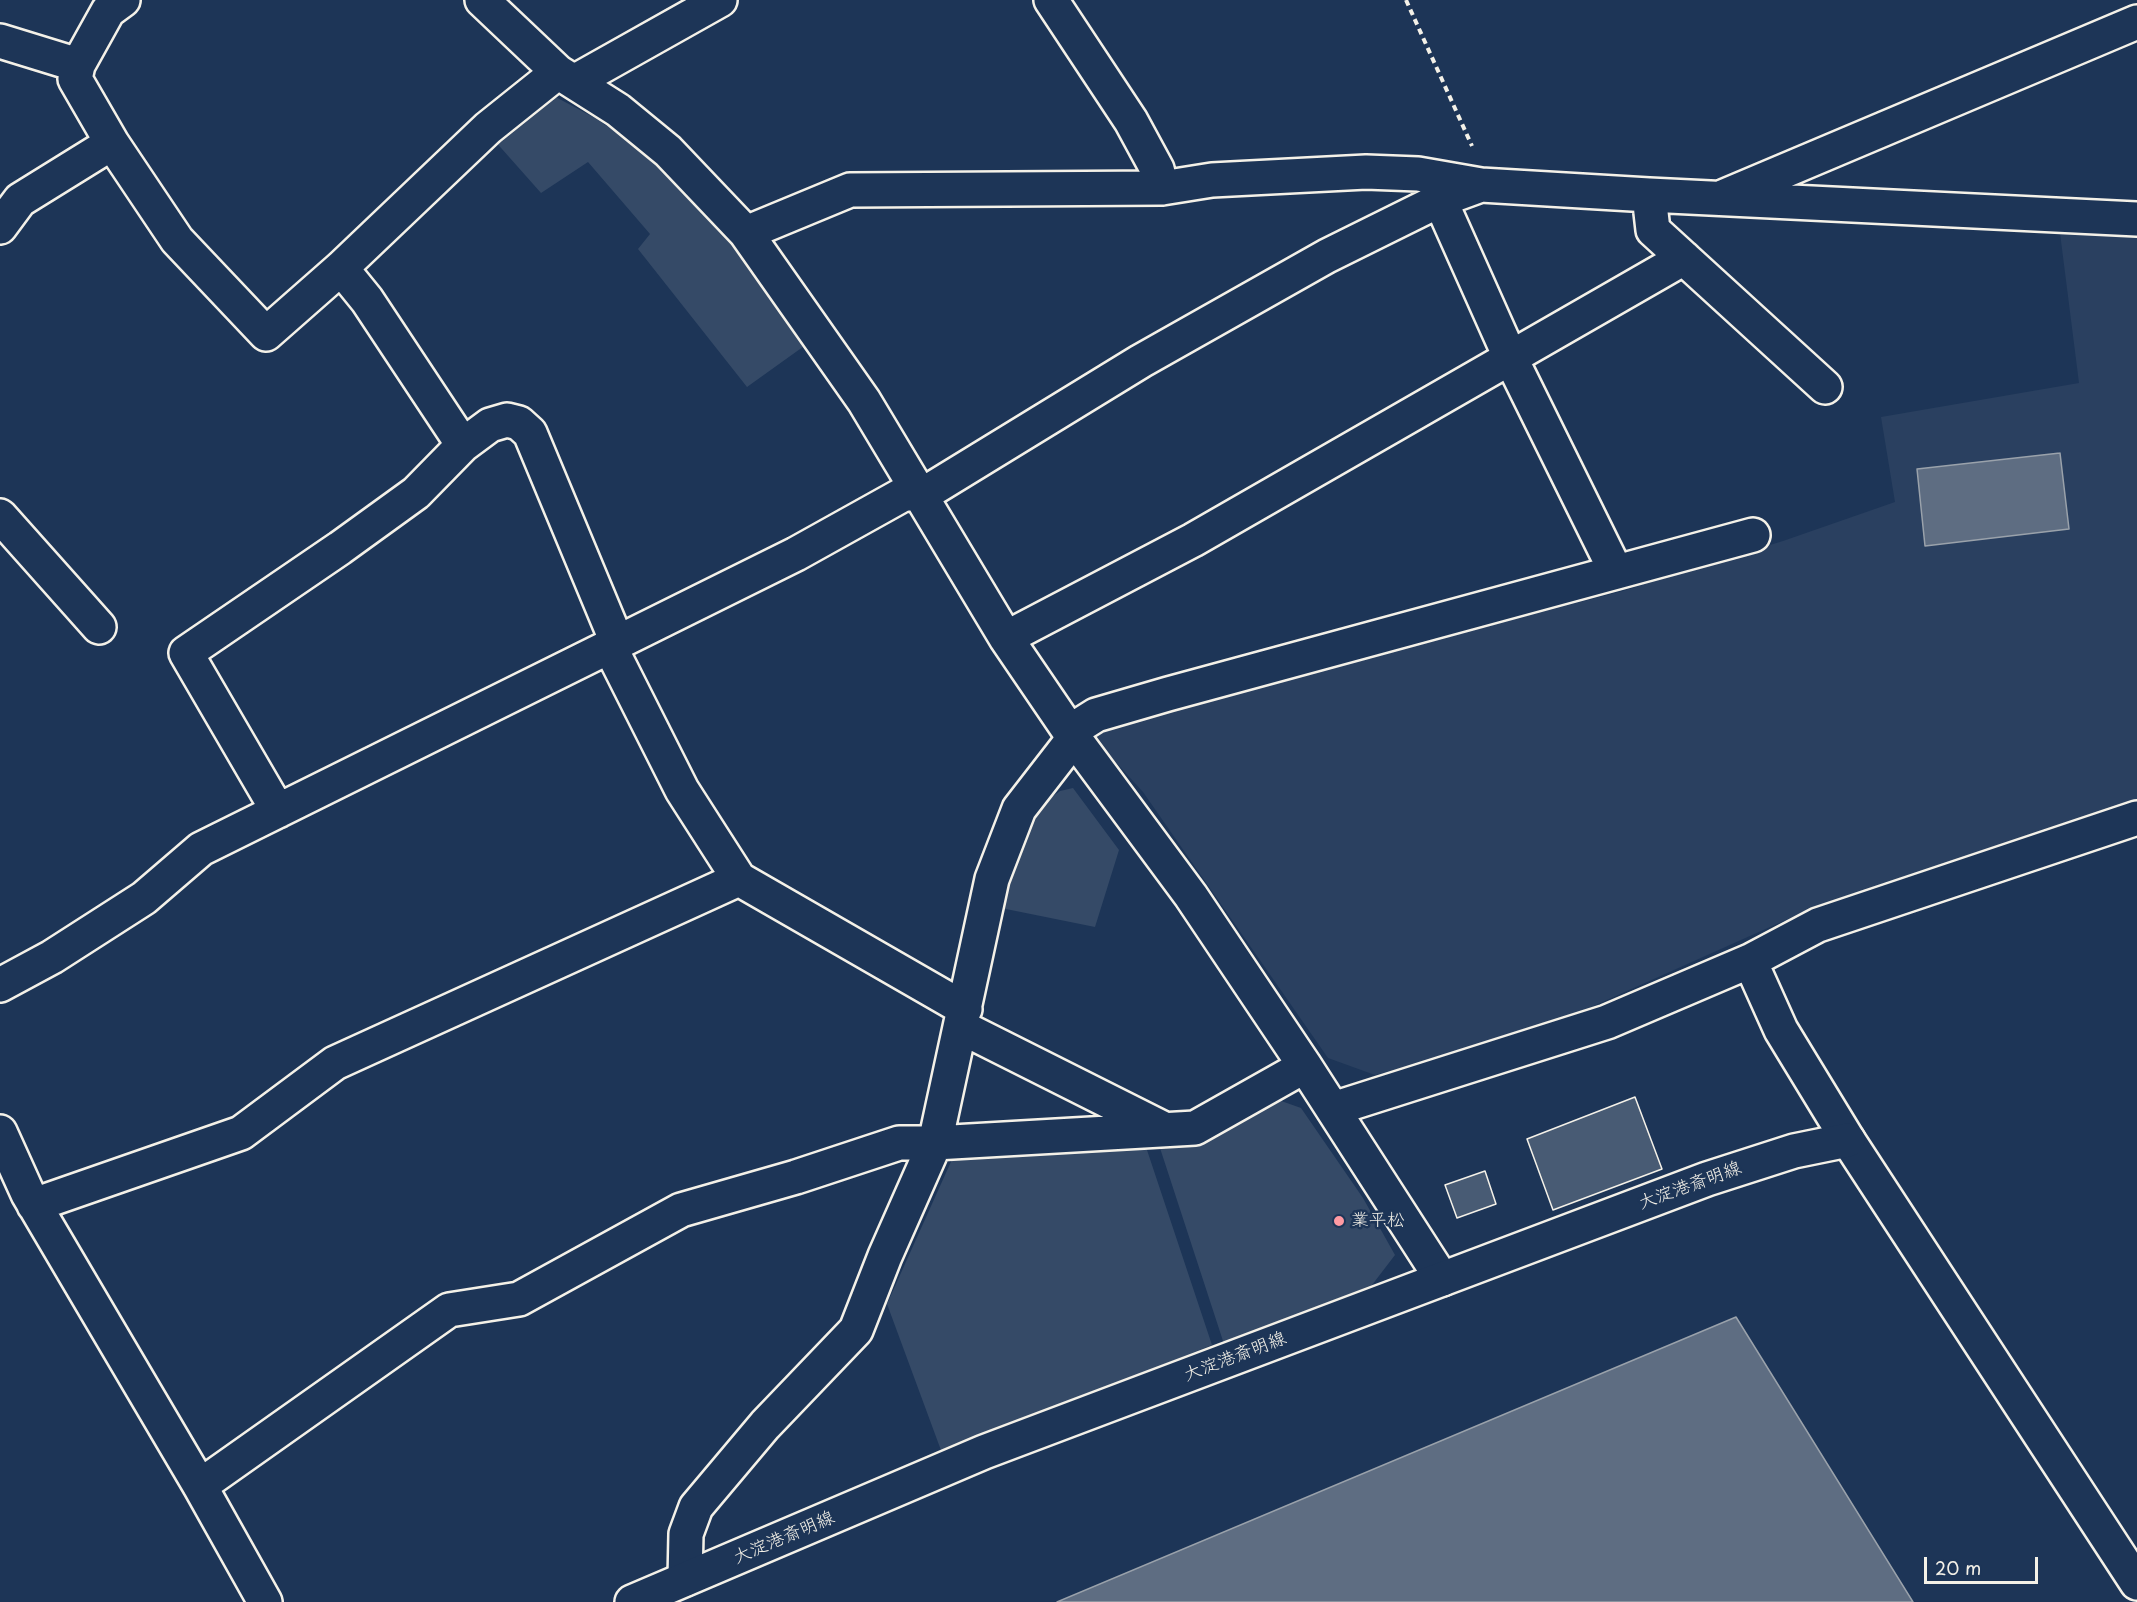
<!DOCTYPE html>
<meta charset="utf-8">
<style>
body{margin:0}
#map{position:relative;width:2137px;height:1602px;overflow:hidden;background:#1d3557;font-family:"Playpen Sans",sans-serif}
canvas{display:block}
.scale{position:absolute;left:1924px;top:1557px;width:114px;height:27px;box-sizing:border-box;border:3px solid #f4f1e8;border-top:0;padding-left:8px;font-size:18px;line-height:21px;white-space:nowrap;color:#f4f1e8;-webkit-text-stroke:4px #1d3557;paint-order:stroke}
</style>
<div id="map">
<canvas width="2137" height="1602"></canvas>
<div class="scale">20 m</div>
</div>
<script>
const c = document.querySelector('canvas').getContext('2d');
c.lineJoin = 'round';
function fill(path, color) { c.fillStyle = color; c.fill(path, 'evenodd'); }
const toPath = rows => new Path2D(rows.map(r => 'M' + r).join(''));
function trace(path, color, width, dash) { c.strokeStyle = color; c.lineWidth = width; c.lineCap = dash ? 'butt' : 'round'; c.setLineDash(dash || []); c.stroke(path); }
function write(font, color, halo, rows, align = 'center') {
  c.font = font + ' "Playpen Sans","Klee One",sans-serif'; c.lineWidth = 5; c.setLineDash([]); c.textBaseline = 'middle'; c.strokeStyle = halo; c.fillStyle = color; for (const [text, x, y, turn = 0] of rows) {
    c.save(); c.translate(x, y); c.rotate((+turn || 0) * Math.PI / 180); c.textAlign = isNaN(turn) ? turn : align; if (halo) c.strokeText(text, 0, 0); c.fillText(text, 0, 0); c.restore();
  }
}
fill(toPath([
 [2060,233,2137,238,2137,800,1808,910,1533,1033,1375,1075,1328,1058,1143,792,1091,735,1099,726,1623,591,1783,541,1895,502,1881,417,2079,383]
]), '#2a4060');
fill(toPath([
 [550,94,595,118,638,147,682,187,734,246,807,344,747,387,638,249,650,234,588,162,541,193,494,140],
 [1073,788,1119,850,1095,927,1001,908,1014,858,1029,823,1042,804,1060,791],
 [1270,1097,1301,1108,1363,1198,1395,1255,1372,1285,1224,1344,1160,1148,1202,1138],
 [1146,1147,1212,1345,942,1453,887,1304,954,1155]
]), '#354a67');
const water = toPath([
 [2060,453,2069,529,1925,546,1917,469,2060,453],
 [1736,1317,1913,1602,1057,1602,1736,1317]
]);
fill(water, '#5e6d82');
trace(water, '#9aa2ab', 1.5);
const building = toPath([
 [1635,1097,1662,1169,1553,1210,1527,1139,1635,1097],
 [1485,1171,1496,1204,1457,1218,1445,1185,1485,1171]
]);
fill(building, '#485b74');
trace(building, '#f4f1e8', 1.5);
const minor = toPath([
 [482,0,558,72,618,110,668,151,746,233,864,401,1006,638,1074,738,1191,896,1305,1066,1442,1279],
 [1051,0,1131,121,1157,169,1162,188],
 [0,41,78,65],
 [574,82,720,0],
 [112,143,177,240,266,334,341,268,488,128,558,72],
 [1649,195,1653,230,1825,387],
 [1725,196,2137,22],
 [1440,200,1511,359,1616,572],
 [0,227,20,200,112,143,75,79,78,65,108,11,123,0],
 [746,233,850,190,1162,188,1212,180,1366,172,1418,174,1481,185,1649,195,2137,219],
 [341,268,367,300,463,445],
 [0,516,99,627],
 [1006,638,1193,540,1684,258],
 [609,645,682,790,739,879],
 [1069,732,1096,715,1168,694,1753,535],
 [278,811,186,653,340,548,416,493,463,445,490,425,507,420,519,423,530,433,617,642],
 [1750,961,1781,1030,1848,1140,2137,1583],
 [0,985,52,957,144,898,201,849,796,554,902,495,932,489,1141,361,1327,256,1440,200,1481,185],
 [961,1027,1164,1129],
 [1333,1109,1607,1022,1750,961,1818,925,2137,818],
 [0,1132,28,1194,200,1486,265,1602],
 [34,1205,241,1133,335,1063,739,879,965,1009],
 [200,1486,449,1310,519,1299,681,1210,796,1177,899,1143,935,1143,1195,1128,1305,1066],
 [685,1579,686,1534,696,1507,765,1425,856,1330,885,1256,935,1143,992,879,1019,809,1074,738]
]);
const major = toPath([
 [632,1602,984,1452,1707,1179,1794,1151,1848,1140]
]);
trace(minor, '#f4f1e8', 38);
trace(major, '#f4f1e8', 38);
trace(toPath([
 [1406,0,1472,146]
]), '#f4f1e8', 4, [6, 4.5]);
trace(minor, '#1d3557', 33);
trace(major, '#1d3557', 33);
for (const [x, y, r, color] of [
 [1339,1221,6,"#ff9aa2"]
]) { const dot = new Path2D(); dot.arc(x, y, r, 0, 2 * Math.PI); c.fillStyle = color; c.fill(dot); trace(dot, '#1d3557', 2); }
write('18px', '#f4f1e8', '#1d3557', [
 ["大淀港斎明線",1690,1186,-20],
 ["大淀港斎明線",1235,1357,-21],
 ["大淀港斎明線",784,1538,-23]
]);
write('18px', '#f4f1e8', '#1d3557', [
 ["業平松",1351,1221]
], 'left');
</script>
